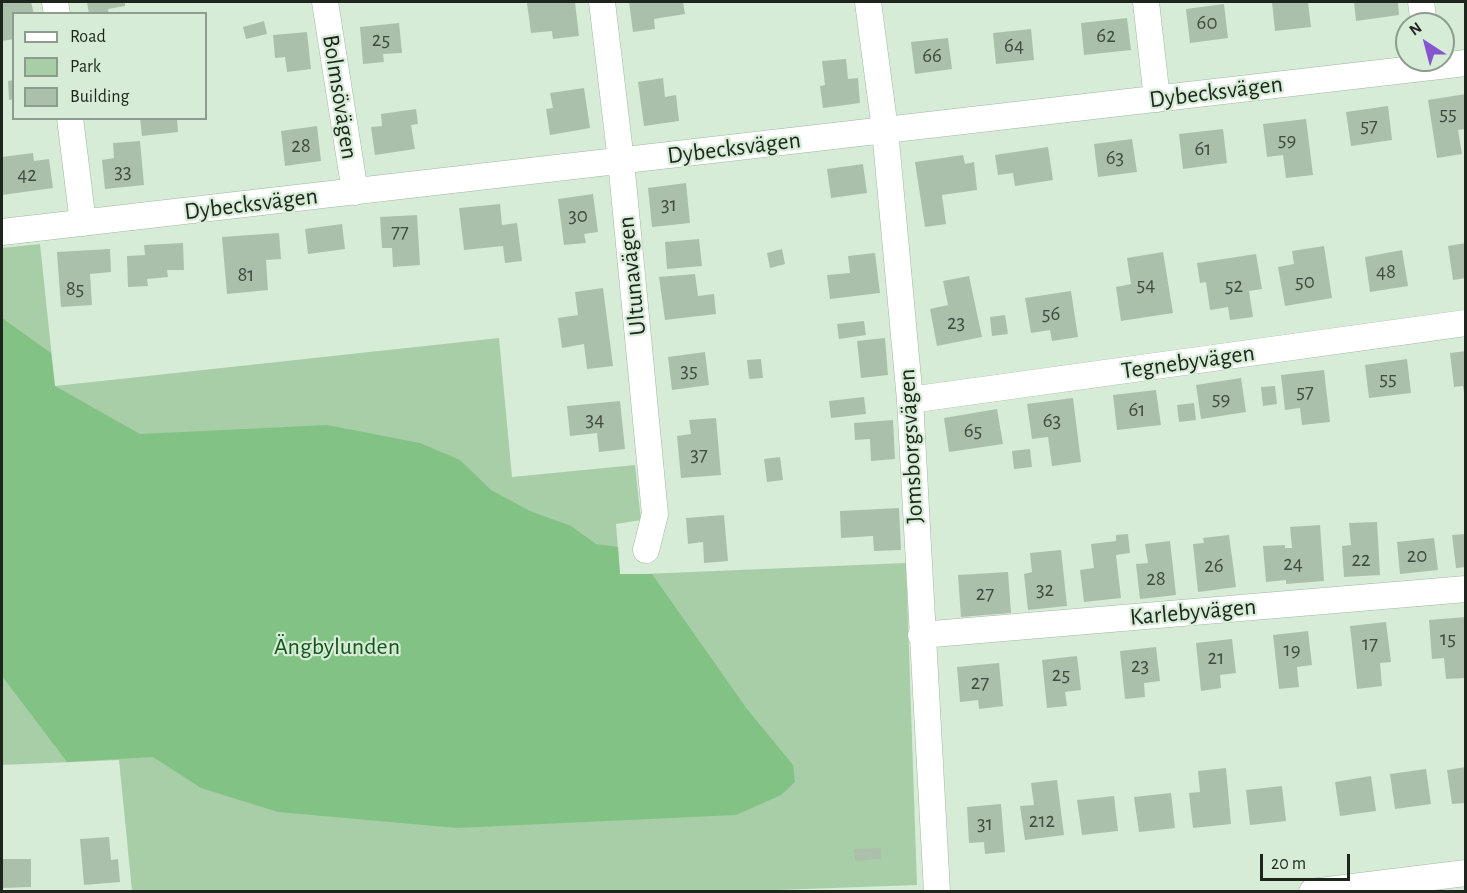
<!DOCTYPE html>
<meta charset="utf-8">
<style>
body{margin:0}
#map{position:relative;width:1467px;height:893px;overflow:hidden;background:#d7ecd7;font-family:"Alegreya Sans",sans-serif}
canvas{display:block}
.frame{position:absolute;inset:0;border:3px solid #1d251d;pointer-events:none}
.legend{position:absolute;left:12px;top:12px;width:195px;height:108px;box-sizing:border-box;background:#d7ecd7;border:2px solid #8d9c8d;margin:0;padding:8px 10px;list-style:none;font-size:18px;color:#1d251d}
.legend li{display:flex;align-items:center;gap:12px;height:30px}
.legend b{width:30px;border:2px solid #8d9c8d}
.north{position:absolute;left:1395px;top:12px;width:60px;height:60px;box-sizing:border-box;background:#d7ecd7;border:2px solid #8d9c8d;border-radius:50%;rotate:324deg;font-size:16px;font-weight:700;line-height:24px;text-align:center;color:#1d251d}
.north::after{content:'';display:block;margin:auto;width:21px;height:27px;background:#8455ce;clip-path:polygon(50% 0,100% 100%,50% 72%,0 100%)}
.scale{position:absolute;left:1260px;top:854px;width:90px;height:27px;box-sizing:border-box;border:3px solid #1d251d;border-top:0;padding-left:8px;font-size:18px;line-height:21px;white-space:nowrap;color:#1d251d;-webkit-text-stroke:4px #d7ecd7;paint-order:stroke}
</style>
<div id="map">
<canvas width="1467" height="893"></canvas>
<div class="frame"></div>
<ul class="legend">
<li><b style="height:8px;background:#fff"></b>Road</li>
<li><b style="height:16px;background:#a8cea8"></b>Park</li>
<li><b style="height:16px;background:#abc0ab"></b>Building</li>
</ul>
<div class="north">N</div>
<div class="scale">20 m</div>
</div>
<script>
const c = document.querySelector('canvas').getContext('2d');
c.lineJoin = 'round';
function fill(path, color) { c.fillStyle = color; c.fill(path, 'evenodd'); }
const toPath = rows => new Path2D(rows.map(r => 'M' + r).join(''));
function trace(path, color, width, dash) { c.strokeStyle = color; c.lineWidth = width; c.lineCap = dash ? 'butt' : 'round'; c.setLineDash(dash || []); c.stroke(path); }
function write(font, color, halo, rows, align = 'center') {
  c.font = font + ' "Alegreya Sans",sans-serif'; c.lineWidth = 4.5; c.setLineDash([]); c.textBaseline = 'middle'; c.strokeStyle = halo; c.fillStyle = color; for (const [text, x, y, turn = 0] of rows) {
    c.save(); c.translate(x, y); c.rotate((+turn || 0) * Math.PI / 180); c.textAlign = isNaN(turn) ? turn : align; if (halo) c.strokeText(text, 0, 0); c.fillText(text, 0, 0); c.restore();
  }
}
fill(toPath([
 [40,244,55,386,499,338,512,477,635,465,641,520,616,524,620,575,906,563,917,885,722,892,132,891,119,760,2,765,2,248]
]), '#a8cea8');
fill(toPath([
 [2,318,51,353,55,386,140,434,327,425,420,443,460,460,491,490,530,511,571,526,596,544,618,547,620,574,652,574,747,709,793,765,795,782,781,795,736,815,457,828,278,812,201,788,153,757,67,762,2,676]
]), '#83c285');
fill(toPath([
 [2,2,31,2,34,14,14,14,14,39,2,41],
 [87,2,125,2,125,6,108,9,109,14,89,14],
 [541,2,575,2,579,36,553,39,552,31,531,33,527,3],
 [629,2,683,2,685,14,654,19,655,29,633,32],
 [1272,2,1308,2,1311,27,1275,31],
 [1354,2,1398,2,1399,15,1356,21],
 [1224,4,1228,38,1190,43,1186,9],
 [1127,18,1131,50,1084,55,1081,23],
 [264,21,267,34,246,39,243,27],
 [399,23,402,53,383,54,384,62,363,64,360,27],
 [1031,29,1034,60,996,64,993,33],
 [307,32,311,69,287,72,285,57,275,58,273,35],
 [948,38,952,69,915,74,911,42],
 [846,59,848,79,858,78,860,103,823,108,820,86,825,85,822,61],
 [663,78,665,97,676,95,679,121,644,126,638,82],
 [14,80,14,99,9,100,8,81],
 [584,88,590,128,550,135,546,109,553,108,550,93],
 [1466,94,1466,129,1458,130,1462,154,1437,158,1428,100],
 [1388,106,1392,140,1351,146,1346,112],
 [416,109,418,124,411,125,415,149,375,155,371,127,382,126,381,114],
 [140,118,177,118,178,132,142,136],
 [1306,119,1313,175,1286,178,1283,155,1267,157,1263,124],
 [317,126,321,161,285,166,281,131],
 [1223,129,1227,163,1183,169,1179,134],
 [1132,139,1137,172,1098,177,1094,144],
 [140,141,144,185,105,189,102,160,114,158,113,143],
 [1048,147,1053,180,1015,186,1013,173,998,175,995,155],
 [33,153,34,161,49,159,53,188,2,195,2,157],
 [963,155,965,164,974,162,977,190,942,195,946,224,925,227,915,162],
 [863,164,867,193,831,198,827,169],
 [686,183,690,223,652,227,648,188],
 [593,194,598,232,584,234,586,243,564,245,558,199],
 [500,204,502,225,517,223,522,261,505,263,503,246,464,250,459,208],
 [417,215,420,265,393,267,392,248,382,248,380,217],
 [342,224,345,249,308,254,305,229],
 [279,233,281,259,266,260,268,290,227,294,222,237],
 [699,239,702,266,667,269,665,242],
 [183,243,184,270,167,270,168,277,147,279,148,286,128,287,127,256,145,255,144,245],
 [1466,243,1466,278,1453,280,1448,246],
 [1324,246,1332,298,1285,306,1278,267,1294,264,1292,251],
 [110,249,111,272,90,274,92,305,61,307,57,252],
 [782,249,785,264,770,268,767,253],
 [1402,250,1408,286,1370,292,1365,257],
 [1163,252,1173,313,1121,321,1116,287,1131,284,1127,258],
 [875,253,880,293,830,299,827,275,850,273,848,256],
 [1256,254,1262,289,1249,291,1253,317,1230,320,1228,307,1210,310,1206,282,1200,283,1197,263],
 [695,274,698,296,714,294,716,314,665,320,659,277],
 [969,276,982,337,937,346,930,309,948,305,943,281],
 [603,288,613,366,587,369,584,344,562,348,558,318,578,315,575,292],
 [1071,291,1078,337,1052,341,1050,330,1031,333,1025,298],
 [1005,315,1008,334,992,336,990,317],
 [864,321,866,335,839,339,837,324],
 [885,338,888,375,861,378,857,341],
 [1466,351,1466,393,1464,393,1463,386,1454,387,1450,353],
 [705,352,709,385,672,390,668,357],
 [761,359,763,378,749,379,747,360],
 [1407,359,1411,393,1369,398,1365,365],
 [1324,370,1330,422,1302,425,1300,408,1285,410,1281,375],
 [1241,378,1246,412,1201,419,1196,385],
 [1275,386,1277,404,1263,406,1261,387],
 [1156,390,1161,425,1117,430,1113,395],
 [864,397,866,414,831,418,829,401],
 [1073,398,1081,462,1052,466,1048,437,1032,439,1027,404],
 [620,401,625,449,599,452,597,433,570,436,567,406],
 [1194,403,1196,420,1179,422,1177,405],
 [997,409,1003,444,949,452,944,418],
 [716,418,721,475,681,478,677,436,691,434,689,420],
 [893,420,895,459,871,461,870,439,855,440,854,423],
 [1030,449,1032,467,1014,469,1012,451],
 [780,457,783,480,767,482,764,459],
 [899,508,901,550,874,551,873,536,841,538,840,511],
 [724,515,728,561,704,563,703,542,688,544,686,518],
 [1377,522,1380,575,1344,577,1342,546,1351,545,1349,523],
 [1320,525,1324,581,1286,584,1286,580,1266,582,1263,546,1285,545,1285,548,1292,548,1290,527],
 [1128,534,1130,553,1116,555,1121,598,1084,602,1080,570,1094,568,1091,544,1116,541,1116,535],
 [1466,534,1466,567,1456,568,1452,535],
 [1229,535,1236,587,1198,592,1193,544,1204,543,1203,538],
 [1434,538,1438,570,1400,574,1397,542],
 [1170,541,1176,595,1140,599,1136,564,1148,563,1145,544],
 [1061,550,1067,606,1028,610,1024,574,1032,572,1030,553],
 [1008,572,1011,613,961,617,958,575],
 [1466,617,1466,678,1446,679,1444,658,1432,659,1429,620],
 [1386,622,1391,662,1380,663,1382,686,1357,689,1350,626],
 [1308,631,1312,665,1297,667,1299,687,1279,689,1273,635],
 [1232,639,1236,673,1220,675,1221,688,1201,691,1196,643],
 [1156,647,1160,681,1144,683,1145,697,1125,699,1120,651],
 [1077,656,1081,690,1065,692,1067,706,1047,708,1042,660],
 [999,663,1003,706,979,709,978,700,960,702,957,667],
 [1466,767,1466,803,1452,804,1447,770],
 [1226,768,1231,824,1193,828,1189,793,1200,792,1198,771],
 [1426,769,1431,804,1395,809,1390,774],
 [1371,776,1376,811,1340,816,1335,782],
 [1057,780,1064,835,1025,840,1020,806,1034,805,1031,783],
 [1282,786,1286,821,1250,825,1246,790],
 [1171,793,1175,828,1139,832,1134,797],
 [1114,796,1118,831,1082,835,1077,800],
 [1001,804,1005,852,985,854,984,842,969,843,967,807],
 [109,837,111,860,118,859,120,882,84,885,80,839],
 [881,848,881,859,855,861,854,849],
 [2,859,31,859,31,887,2,888]
]), '#abc0ab');
const street = toPath([
 [55,2,57,14],
 [325,2,355,192],
 [602,2,621,161,655,514,646,550],
 [868,2,885,130,910,400,937,892],
 [1146,2,1157,99],
 [1421,2,1424,24],
 [70,118,83,223],
 [2,232,1466,63],
 [910,400,1466,323],
 [921,635,1466,589],
 [1312,892,1466,873]
]);
trace(street, '#a1b6a1', 27);
trace(street, '#fff', 26);
write('21px', '#404c40', null, [
 ["60",1207,23],
 ["62",1106,36],
 ["25",381,40],
 ["64",1014,46],
 ["66",932,56],
 ["55",1448,114],
 ["57",1369,126],
 ["59",1287,140],
 ["28",301,146],
 ["61",1203,149],
 ["63",1115,158],
 ["33",123,172],
 ["42",27,175],
 ["31",669,205],
 ["30",578,216],
 ["77",400,232],
 ["48",1386,272],
 ["81",246,275],
 ["50",1305,282],
 ["54",1146,285],
 ["52",1234,286],
 ["85",75,289],
 ["56",1051,314],
 ["23",956,323],
 ["35",689,371],
 ["55",1388,379],
 ["57",1305,392],
 ["59",1221,399],
 ["61",1137,410],
 ["34",595,420],
 ["63",1052,421],
 ["65",973,431],
 ["37",699,455],
 ["20",1417,556],
 ["22",1361,560],
 ["24",1293,564],
 ["26",1214,566],
 ["28",1156,579],
 ["32",1045,590],
 ["27",985,594],
 ["15",1448,639],
 ["17",1370,644],
 ["19",1292,650],
 ["21",1216,658],
 ["23",1140,666],
 ["25",1061,675],
 ["27",980,683],
 ["212",1042,821],
 ["31",985,824]
]);
write('24px', '#1d251d', '#d7ecd7', [
 ["Dybecksvägen",1216,92,-7],
 ["Bolmsövägen",340,97,81],
 ["Dybecksvägen",734,148,-7],
 ["Dybecksvägen",251,204,-7],
 ["Ultunavägen",632,276,-96],
 ["Tegnebyvägen",1188,362,-8],
 ["Jomsborgsvägen",911,446,-93],
 ["Karlebyvägen",1193,612,-5]
]);
write('24px', '#12551b', '#d7ecd7', [
 ["Ängbylunden",337,647]
]);
</script>
